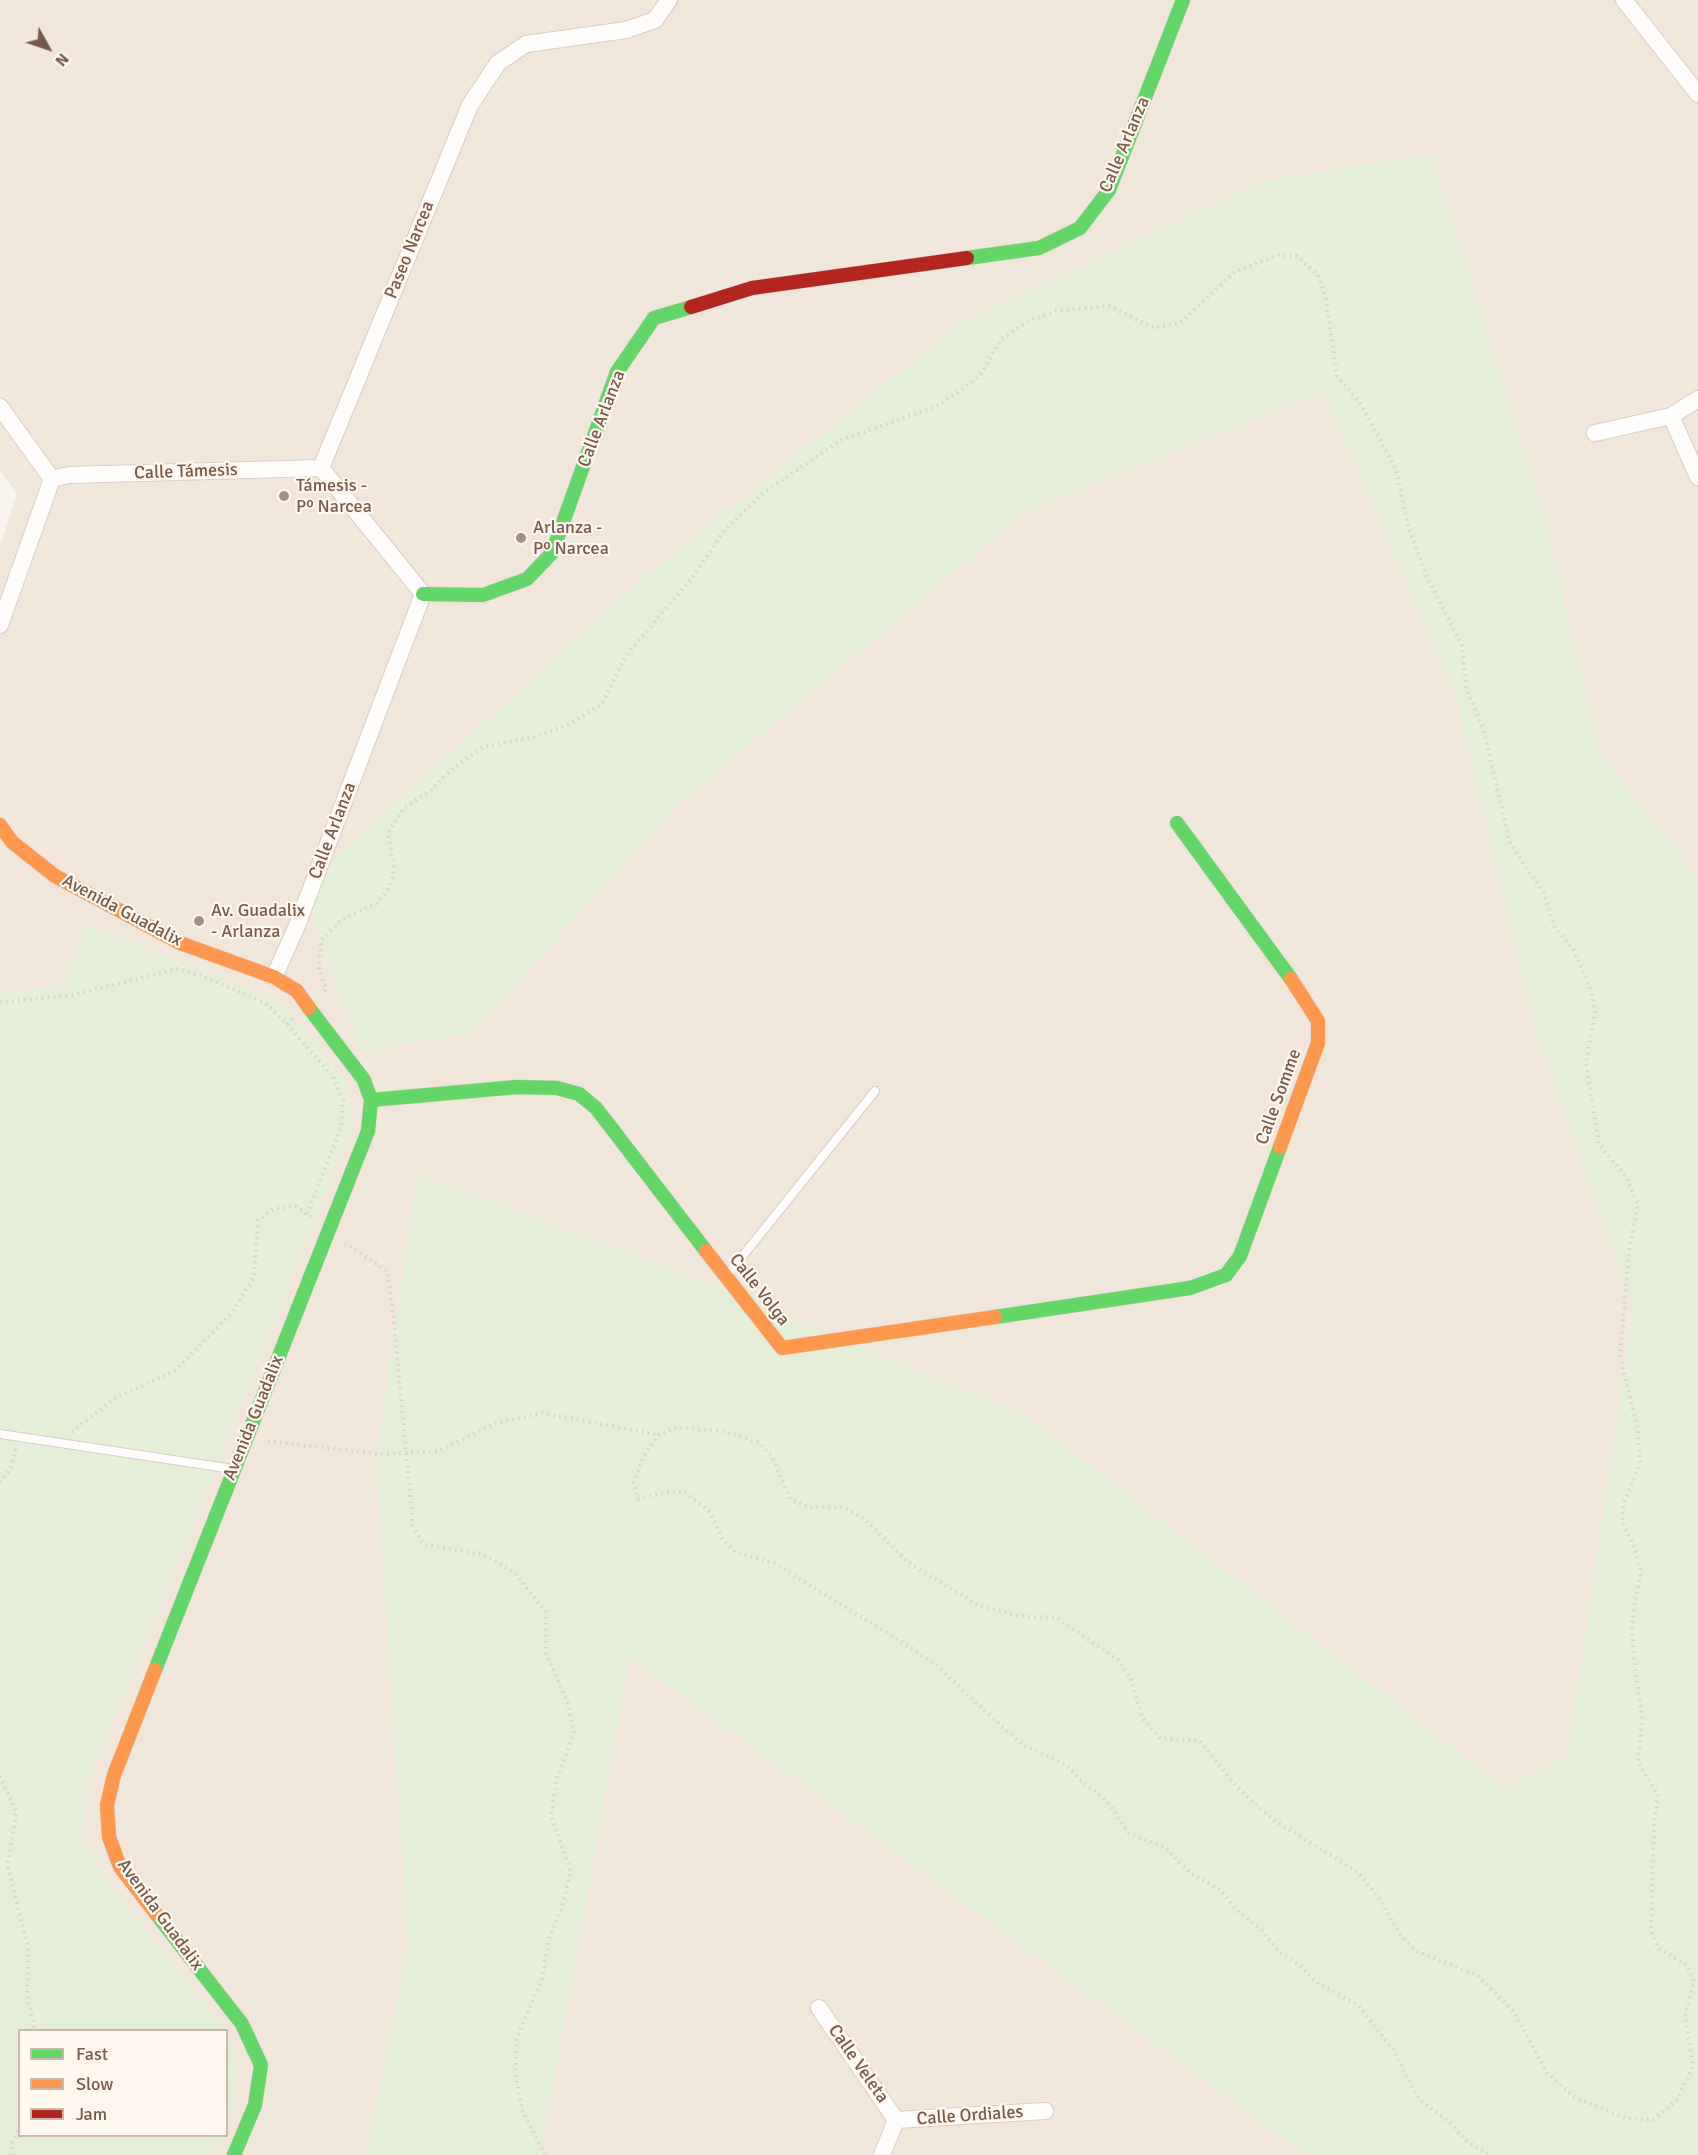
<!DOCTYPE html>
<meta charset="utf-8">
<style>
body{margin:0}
#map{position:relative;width:1698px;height:2155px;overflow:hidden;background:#f8f3ed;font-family:Signika,sans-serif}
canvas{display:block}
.legend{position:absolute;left:18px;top:2029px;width:210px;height:108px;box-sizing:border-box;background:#fff8ee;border:2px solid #c9b9ad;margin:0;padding:8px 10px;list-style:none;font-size:18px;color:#785a4b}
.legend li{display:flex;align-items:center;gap:12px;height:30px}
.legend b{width:30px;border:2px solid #c9b9ad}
.north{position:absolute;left:18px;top:18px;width:60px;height:60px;-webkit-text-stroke:4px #fff8ee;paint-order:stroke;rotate:130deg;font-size:16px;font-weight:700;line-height:24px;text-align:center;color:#785a4b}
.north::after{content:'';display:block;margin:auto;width:21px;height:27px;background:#785a4b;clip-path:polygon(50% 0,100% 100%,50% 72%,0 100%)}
</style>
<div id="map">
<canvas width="1698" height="2155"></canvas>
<ul class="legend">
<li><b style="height:8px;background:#63d668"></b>Fast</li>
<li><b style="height:8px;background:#ff974d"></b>Slow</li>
<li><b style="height:8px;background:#b3261e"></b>Jam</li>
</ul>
<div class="north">N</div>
</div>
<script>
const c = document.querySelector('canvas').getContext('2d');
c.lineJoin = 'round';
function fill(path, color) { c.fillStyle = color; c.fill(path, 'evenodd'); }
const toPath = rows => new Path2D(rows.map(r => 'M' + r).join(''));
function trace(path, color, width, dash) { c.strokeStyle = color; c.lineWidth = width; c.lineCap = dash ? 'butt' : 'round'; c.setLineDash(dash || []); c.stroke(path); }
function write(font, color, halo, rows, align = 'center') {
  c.font = font + ' Signika,sans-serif'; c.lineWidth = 4.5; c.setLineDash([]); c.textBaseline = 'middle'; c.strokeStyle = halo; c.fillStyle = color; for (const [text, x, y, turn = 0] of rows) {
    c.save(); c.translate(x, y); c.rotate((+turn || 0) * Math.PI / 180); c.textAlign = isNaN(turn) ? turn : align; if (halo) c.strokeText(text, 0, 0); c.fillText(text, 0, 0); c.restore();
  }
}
fill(toPath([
 [0,0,1698,0,1698,2155,0,2155,0,547,17,493,0,471],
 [20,2030,226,2030,226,2136,20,2136]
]), '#f1e6da');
fill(toPath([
 [1431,154,1543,510,1600,753,1698,878,1698,2155,1306,2155,630,1657,540,2155,366,2155,408,1947,376,1455,417,1174,679,1272,1029,1418,1504,1788,1567,1757,1633,1311,1536,1029,1455,695,1323,390,1026,511,675,807,472,1033,360,1051,303,886,647,575,961,323,1264,181],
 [85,925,277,1001,306,1031,345,1082,353,1124,86,1787,82,1836,102,1875,225,2030,20,2030,20,2136,220,2136,212,2155,0,2155,0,993,65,985],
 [227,2032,237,2059,236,2096,227,2118]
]), '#e5efd7');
const lane = toPath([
 [729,1273,875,1091],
 [0,1434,233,1469]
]);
const street = toPath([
 [1624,0,1698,94],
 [0,407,52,479],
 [1671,416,1698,477],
 [1595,433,1671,416,1698,399],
 [321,468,470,105,498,63,526,44,626,30,655,20,669,0],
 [52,479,69,475,321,468],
 [0,625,52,479],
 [274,977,296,928,423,594,321,468],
 [819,2008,896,2120],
 [882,2155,896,2120,1045,2111]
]);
const fast = toPath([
 [967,258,1039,248,1080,228,1109,190,1183,0],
 [423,594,483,595,527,579,552,553,617,372,654,318,691,307],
 [1177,823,1291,979],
 [371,1100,517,1087,557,1088,579,1094,596,1108,706,1251],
 [995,1317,1190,1288,1226,1275,1240,1256,1280,1147],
 [155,1670,368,1131,371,1100,364,1080,309,1008],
 [157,1915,242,2024,261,2065,255,2105,234,2155]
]);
const slow = toPath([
 [0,825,12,842,55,876,180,943,274,977,297,991,309,1008],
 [1280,1147,1318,1043,1318,1021,1291,979],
 [706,1251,782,1348,995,1317],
 [155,1670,114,1775,107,1805,109,1837,120,1867,157,1915]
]);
const jam = toPath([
 [691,307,752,288,967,258]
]);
trace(lane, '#d7d0c9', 10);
trace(street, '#d7d0c9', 18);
trace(fast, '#d8d0c9', 15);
trace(slow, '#d8d0c9', 15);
trace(jam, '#d8d0c9', 15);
trace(toPath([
 [324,991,326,989,319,969,321,940,340,921,377,903,391,885,394,867,388,833,404,808,430,791,453,768,483,747,538,736,573,722,602,704,625,657,695,574,725,529,763,493,839,441,939,405,979,377,1001,339,1028,321,1056,311,1109,306,1153,328,1180,323,1235,272,1277,255,1297,256,1318,275,1326,300,1337,376,1360,403,1396,469,1408,526,1427,577,1462,646,1466,688,1483,728,1510,843,1543,892,1555,927,1573,949,1590,987,1595,1012,1586,1063,1599,1145,1626,1176,1638,1205,1629,1251,1620,1356,1638,1430,1640,1464,1624,1502,1622,1522,1634,1546,1641,1573,1632,1618,1633,1650,1642,1719,1638,1763,1658,1794,1654,1822,1651,1930,1658,1948,1687,1965,1694,1981,1685,2016,1693,2067,1677,2100,1653,2120,1625,2118,1574,2097,1547,2073,1514,2012,1477,1975,1416,1951,1399,1933,1379,1898,1358,1872,1272,1819,1236,1786,1200,1741,1160,1738,1143,1719,1131,1679,1118,1660,1057,1618,1020,1616,978,1605,909,1563,866,1520,843,1507,807,1507,790,1499,772,1456,758,1442,726,1432,677,1427,659,1435,644,1455,634,1482,638,1499,665,1492,685,1492,710,1512,722,1539,735,1552,774,1563,908,1646,936,1665,1021,1744,1066,1765,1081,1781,1106,1800,1129,1833,1164,1847,1190,1873,1221,1890,1236,1910,1260,1928,1279,1952,1299,1965,1316,1982,1358,2005,1397,2055,1405,2075,1420,2100,1449,2122,1465,2140,1490,2155],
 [0,1002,72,995,178,969,203,976,265,1003,287,1024,328,1071],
 [287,1024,293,1018],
 [307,1214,341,1128,343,1100,333,1077],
 [345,1243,387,1271,392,1301,413,1526,423,1544,482,1554,514,1572,546,1612,546,1653,568,1704,574,1734,557,1778,551,1815,571,1872,561,1910,549,1939,542,1980,517,2037,515,2071,522,2110,545,2155],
 [72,1432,112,1400,176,1370,231,1314,254,1277,258,1220,274,1209,296,1206,313,1219],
 [268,1441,378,1454,439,1451,496,1423,542,1413,659,1435],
 [0,1482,10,1470,16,1449],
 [0,1776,17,1813,7,1864,28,1947,27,1996,35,2030],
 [13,2155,12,2143,20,2127]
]), '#dad2ce', 4, [1.5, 4.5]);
trace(lane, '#fefdfc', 8);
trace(street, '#fefdfc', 16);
trace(fast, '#63d668', 14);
trace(slow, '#ff974d', 14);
trace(jam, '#b3261e', 14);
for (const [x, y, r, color] of [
 [284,496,6,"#a59084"],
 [521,538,6,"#a59084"],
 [199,921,6,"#a59084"]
]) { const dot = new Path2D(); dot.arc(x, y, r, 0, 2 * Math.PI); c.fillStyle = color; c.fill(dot); trace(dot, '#fff8ee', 2); }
write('18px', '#785a4b', '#fff8ee', [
 ["Calle Arlanza",1125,145,-67],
 ["Paseo Narcea",410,250,-68],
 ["Calle Arlanza",602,419,-69],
 ["Calle Támesis",186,472,-2],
 ["Calle Arlanza",333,831,-69],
 ["Avenida Guadalix",122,911,28],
 ["Calle Somme",1279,1097,-70],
 ["Calle Volga",759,1290,52],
 ["Avenida Guadalix",254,1418,-68],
 ["Avenida Guadalix",160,1915,54],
 ["Calle Veleta",858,2064,55],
 ["Calle Ordiales",970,2116,-4]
]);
write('18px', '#785a4b', '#fff8ee', [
 ["Támesis -",296,486],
 ["Pº Narcea",296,507],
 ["Arlanza -",533,528],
 ["Pº Narcea",533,549],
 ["Av. Guadalix",211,911],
 ["- Arlanza",211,932]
], 'left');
</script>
